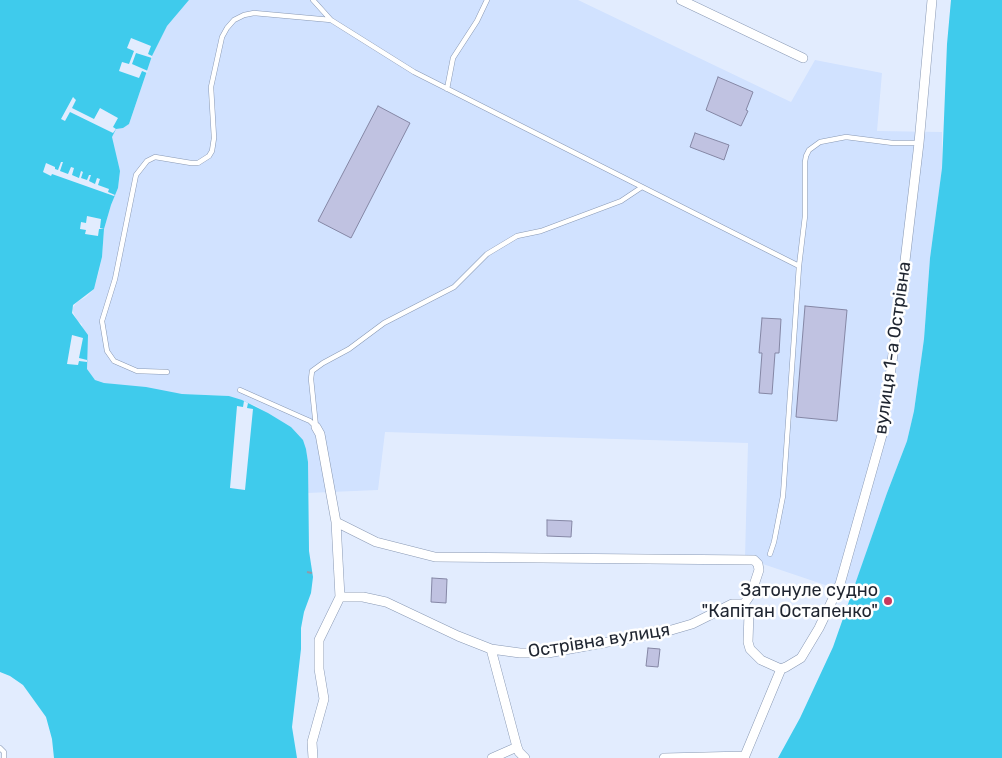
<!DOCTYPE html>
<meta charset="utf-8">
<style>
body{margin:0}
canvas{display:block;background:#e2ecfe}
</style>
<canvas width="1002" height="758"></canvas>
<script>
const c = document.querySelector('canvas').getContext('2d');
c.lineJoin = 'round';
function fill(path, color) { c.fillStyle = color; c.fill(path, 'evenodd'); }
const toPath = rows => new Path2D(rows.map(r => 'M' + r).join(''));
function trace(path, color, width, dash) { c.strokeStyle = color; c.lineWidth = width; c.lineCap = dash ? 'butt' : 'round'; c.setLineDash(dash || []); c.stroke(path); }
function write(font, color, halo, rows, align = 'center') {
  c.font = font + ' Rubik,sans-serif'; c.lineWidth = 5; c.setLineDash([]); c.textBaseline = 'middle'; c.strokeStyle = halo; c.fillStyle = color; for (const [text, x, y, turn = 0] of rows) {
    c.save(); c.translate(x, y); c.rotate((+turn || 0) * Math.PI / 180); c.textAlign = isNaN(turn) ? turn : align; if (halo) c.strokeText(text, 0, 0); c.fillText(text, 0, 0); c.restore();
  }
}
fill(toPath([
 [189,0,578,0,791,102,815,60,882,73,877,131,942,132,942,168,930,258,924,339,914,411,907,441,887,493,852,594,745,558,748,443,385,432,378,490,307,493,308,462,306,449,291,427,256,406,229,396,182,394,104,383,95,380,87,370,82,324,77,321,72,309,77,302,86,297,94,289,99,271,102,257,104,229,111,205,118,188,120,171,111,137,116,129,129,124,152,56,167,26]
]), '#d1e2ff');
fill(toPath([
 [0,0,189,0,167,26,152,56,129,124,123,128,116,129,112,137,120,171,118,188,111,205,104,229,102,257,94,289,73,305,72,313,88,335,87,369,95,380,104,383,146,387,182,394,229,396,242,400,268,413,291,427,303,440,306,449,308,462,309,551,313,577,311,593,304,612,301,628,301,649,292,727,297,758,54,758,52,739,46,717,23,685,10,676,0,672],
 [951,0,1002,0,1002,758,778,758,800,718,833,647,887,493,907,441,914,411,924,339,930,258,942,168,947,44]
]), '#3fcbec');
fill(toPath([
 [131,38,151,46,148,54,152,56,152,58,136,53,132,64,148,71,147,73,142,71,139,78,119,71,122,62,129,64,134,51,127,48],
 [73,97,76,100,72,108,94,119,100,108,118,118,113,127,116,129,113,133,70,112,65,121,61,119],
 [61,162,63,162,60,171,68,174,71,167,74,168,72,175,79,178,81,171,83,172,81,178,87,180,89,175,91,175,89,181,95,184,97,178,100,179,98,185,109,189,108,192,115,195,114,196,52,174,51,176,43,172,46,163,55,167,55,169,58,170],
 [87,216,101,219,100,228,104,229,99,229,98,236,85,234,86,230,80,229,81,222,86,223],
 [72,335,83,338,79,358,87,360,87,362,79,361,78,365,67,364],
 [244,401,248,403,247,408,253,409,245,490,230,488,237,406,243,407]
]), '#e2ecfe');
const building = toPath([
 [718,77,753,92,746,110,748,111,741,126,706,110,718,77],
 [378,106,410,123,351,238,318,221,378,106],
 [695,133,729,145,724,160,690,147,695,133],
 [805,306,847,310,837,421,796,417,805,306],
 [762,318,781,319,779,353,775,353,772,394,759,393,762,353,759,353,762,318],
 [547,520,572,521,571,537,547,536,547,520],
 [432,578,447,579,446,603,431,602,432,578],
 [648,648,660,649,658,667,646,666,648,648]
]);
fill(building, '#c0c2e1');
trace(building, '#8587a5', 1);
const service = toPath([
 [313,0,331,20,414,72,799,266],
 [447,89,453,58,477,21,487,0],
 [167,372,137,371,114,361,107,351,102,321,115,279,136,175,147,161,155,157,191,163,198,163,209,156,212,151,214,138,211,87,222,37,227,28,234,20,244,15,254,13,331,20],
 [240,390,303,418,310,421,316,427],
 [316,427,311,379,312,371,323,363,349,349,384,323,454,287,487,254,517,236,541,231,621,201,642,187],
 [770,554,774,542,783,496,799,266,805,216,805,162,806,156,809,150,820,142,846,137,893,143,919,143],
 [0,748,4,752,4,758]
]);
const minor = toPath([
 [681,0,803,58],
 [336,522,376,542,435,557,754,560,758,564,759,570,751,594,744,604],
 [340,597,363,597,386,602,458,636,491,649,520,653,548,653,668,631,692,624,732,604,744,604],
 [744,604,749,613,748,642,750,649,761,660,781,669],
 [491,649,517,747,519,752,525,758],
 [781,669,786,667,801,658,819,628,840,584,882,435,900,303,919,143,932,0],
 [313,758,312,742,324,699,319,669,319,640,340,597,336,522,320,434,316,427],
 [492,758,517,747],
 [664,758,745,756],
 [744,758,781,669]
]);
trace(service, '#8999b4', 5.5);
trace(minor, '#8999b4', 10);
trace(toPath([
 [307,572,312,573]
]), '#919aa9', 2, [5, 2.5]);
trace(service, '#fff', 4.5);
trace(minor, '#fff', 9);
for (const [x, y, r, color] of [
 [888,601,5,"#c8395f"]
]) { const dot = new Path2D(); dot.arc(x, y, r, 0, 2 * Math.PI); c.fillStyle = color; c.fill(dot); trace(dot, '#fff', 2); }
write('18px', '#1f2530', '#fff', [
 ["вулиця 1-а Острівна",893,348,-82],
 ["Острівна вулиця",599,641,-9]
]);
write('18px', '#1f2530', '#fff', [
 ["Затонуле судно",878,591],
 ["\"Капітан Остапенко\"",878,612]
], 'right');
</script>
